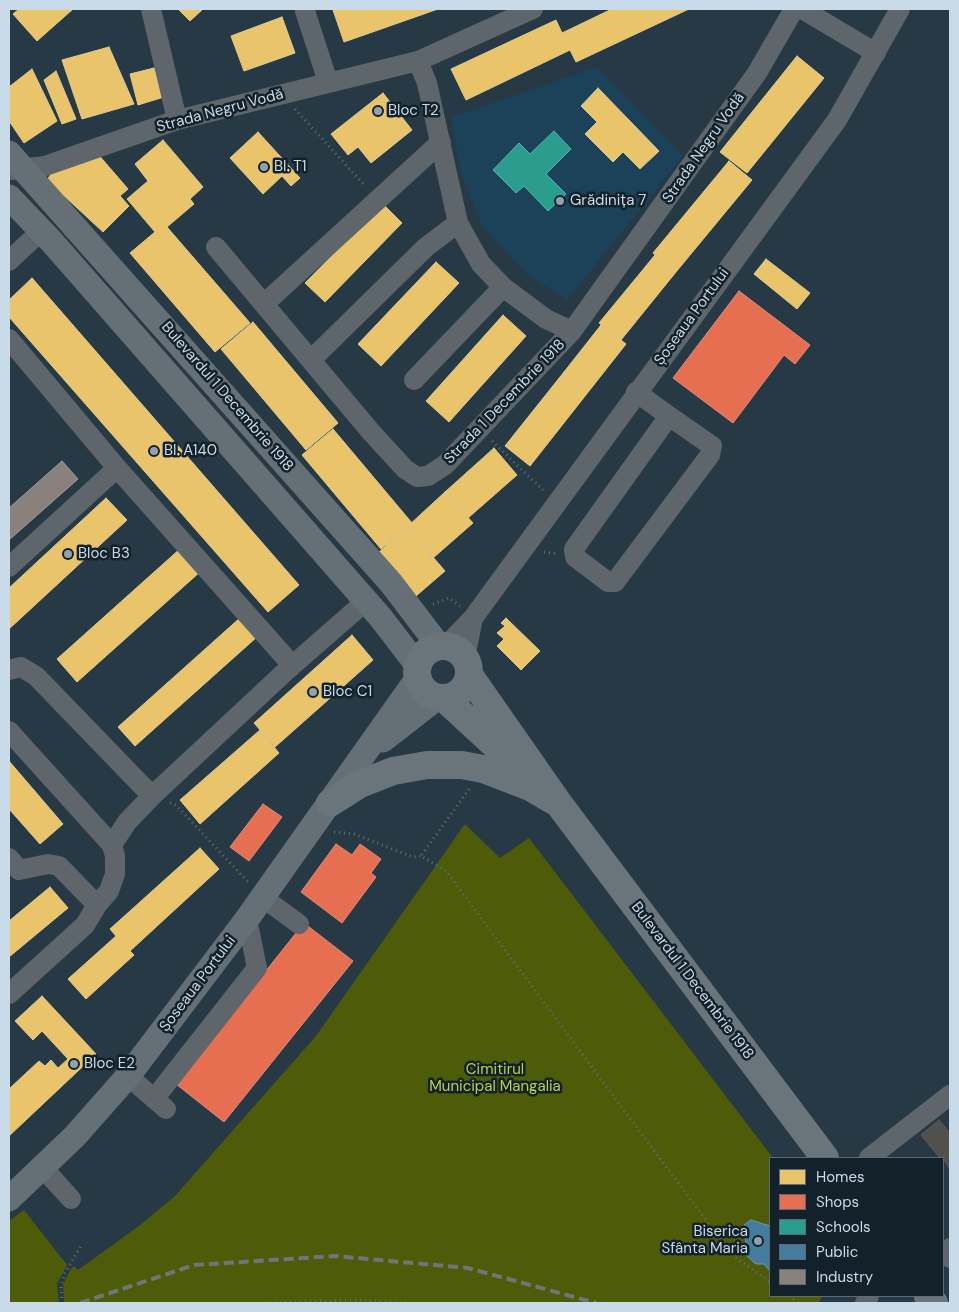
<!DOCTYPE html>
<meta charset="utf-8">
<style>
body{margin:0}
#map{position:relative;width:959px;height:1312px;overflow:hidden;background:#273944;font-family:"DM Sans",sans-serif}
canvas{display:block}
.frame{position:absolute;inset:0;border:10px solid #c9dbe8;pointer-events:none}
.legend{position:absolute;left:769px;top:1157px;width:175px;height:140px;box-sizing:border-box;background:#13212a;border:1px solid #5c6b76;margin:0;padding:6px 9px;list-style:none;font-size:15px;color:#c9dbe8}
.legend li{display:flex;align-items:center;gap:10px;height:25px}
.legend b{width:25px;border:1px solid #5c6b76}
</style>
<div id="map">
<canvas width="959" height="1312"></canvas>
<div class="frame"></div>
<ul class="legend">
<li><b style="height:14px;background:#e9c46a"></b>Homes</li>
<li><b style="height:14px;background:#e76f51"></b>Shops</li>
<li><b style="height:14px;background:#2a9d8f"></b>Schools</li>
<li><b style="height:14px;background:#457b9d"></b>Public</li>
<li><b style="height:14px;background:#8a817c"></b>Industry</li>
</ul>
</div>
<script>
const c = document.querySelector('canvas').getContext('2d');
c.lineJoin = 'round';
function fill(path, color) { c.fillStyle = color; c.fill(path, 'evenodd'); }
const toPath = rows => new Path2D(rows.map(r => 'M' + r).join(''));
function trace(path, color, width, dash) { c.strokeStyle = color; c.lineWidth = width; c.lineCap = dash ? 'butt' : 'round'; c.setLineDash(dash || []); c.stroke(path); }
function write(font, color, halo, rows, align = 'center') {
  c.font = font + ' "DM Sans",sans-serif'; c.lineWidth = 5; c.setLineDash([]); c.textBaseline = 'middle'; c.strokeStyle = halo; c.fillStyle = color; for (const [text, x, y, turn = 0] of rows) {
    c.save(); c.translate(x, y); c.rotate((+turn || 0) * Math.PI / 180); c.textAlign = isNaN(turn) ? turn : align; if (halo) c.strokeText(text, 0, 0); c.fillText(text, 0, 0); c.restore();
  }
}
fill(toPath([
 [597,67,683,156,567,300,528,275,483,227,461,174,451,117]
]), '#1c4259');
fill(toPath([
 [465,824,500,858,529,838,773,1158,770,1158,770,1296,822,1296,819,1303,64,1303,63,1285,70,1270,74,1266,78,1270,139,1226,175,1196,316,1036],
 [24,1210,67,1265,57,1284,59,1303,9,1303,9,1221]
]), '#4e5c09');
const homes = toPath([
 [19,9,73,9,37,41,13,14,19,9],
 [178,9,203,9,190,21,178,9],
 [338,9,438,9,344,42,333,10,338,9],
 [612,9,689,9,576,62,570,50,466,100,451,69,556,20,562,33,612,9],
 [282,17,295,53,244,71,231,36,282,17],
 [109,47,134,104,82,119,62,60,109,47],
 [797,56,824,78,747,173,720,152,797,56],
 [154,68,164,97,138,105,130,74,154,68],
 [32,69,57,121,24,143,9,121,9,87,32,69],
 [56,71,76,119,62,124,44,80,56,71],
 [598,88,659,151,640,169,623,152,613,162,585,134,597,122,581,106,598,88],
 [383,93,412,130,371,163,358,147,348,155,331,134,383,93],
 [258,132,300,178,291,186,282,176,263,194,230,158,258,132],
 [163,140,203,187,190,199,194,204,167,227,250,323,215,352,130,253,155,232,127,199,148,181,135,164,163,140],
 [97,153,128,189,120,196,129,206,103,232,47,180,57,165,97,153],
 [729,161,752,180,676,272,653,253,729,161],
 [383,204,402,223,325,302,305,283,383,204],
 [655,255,676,272,621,340,599,323,655,255],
 [766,259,810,293,797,309,754,274,766,259],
 [436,262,459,283,381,366,358,344,436,262],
 [32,278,299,585,268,612,9,317,9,300,32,278],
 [503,315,526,336,449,422,426,401,503,315],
 [253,322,338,423,306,450,221,349,253,322],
 [601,325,626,344,589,391,564,372,601,325],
 [564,372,589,391,530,466,505,446,564,372],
 [333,429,412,523,381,549,302,455,333,429],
 [494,448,517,475,468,518,445,492,494,448],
 [445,492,473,523,433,558,407,527,445,492],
 [106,498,127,520,9,629,9,588,106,498],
 [407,527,445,571,416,596,378,553,407,527],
 [181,548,201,571,77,682,57,659,181,548],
 [241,617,258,636,135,746,118,727,241,617],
 [506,618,540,651,521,670,497,646,504,639,497,633,505,626,501,623,506,618],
 [352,635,373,660,275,747,254,723,352,635],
 [260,730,279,753,200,824,180,800,260,730],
 [9,761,63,824,40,844,9,809,9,761],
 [200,848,219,869,130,951,134,955,86,999,68,979,116,936,110,929,200,848],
 [50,887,68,908,9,957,9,921,50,887],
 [42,996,96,1054,9,1136,9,1089,39,1061,45,1066,51,1060,58,1068,68,1059,42,1031,33,1040,15,1021,42,996]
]);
fill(homes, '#e9c46a');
trace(homes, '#dfcb90', 1);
const shops = toPath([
 [739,291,810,345,795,364,784,355,733,423,673,378,739,291],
 [263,804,282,817,249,861,230,847,263,804],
 [336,844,352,855,360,844,381,859,371,873,376,877,342,923,301,892,336,844],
 [304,923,353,961,224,1122,176,1084,304,923]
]);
fill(shops, '#e76f51');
trace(shops, '#de8f7e', 1);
const schools = toPath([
 [554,131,571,149,546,174,566,194,548,211,524,186,516,193,493,170,519,143,530,154,554,131]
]);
fill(schools, '#2a9d8f');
trace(schools, '#5ab0aa', 1);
const public = toPath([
 [751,1220,770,1226,770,1271,764,1264,756,1264,747,1256,744,1225,751,1220]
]);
fill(public, '#457b9d');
trace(public, '#6d98b4', 1);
const industry = toPath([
 [62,461,78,479,9,540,9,508,62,461]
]);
fill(industry, '#8a817c');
trace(industry, '#9d9c9c', 1);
const building = toPath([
 [939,1120,950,1133,950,1170,943,1158,940,1158,921,1135,939,1120]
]);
fill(building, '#51504c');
trace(building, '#5a5c5c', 1);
trace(toPath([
 [295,109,365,186],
 [492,441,543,490],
 [544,552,557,554],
 [433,604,449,598,460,606],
 [469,789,421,856,446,871,732,1255,770,1282],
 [170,803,176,805,248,882],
 [334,832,354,834,413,857,421,856],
 [789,1296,799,1303],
 [62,1303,61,1287,65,1273,82,1244],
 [255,1303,357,1300,410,1303]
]), '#646d72', 3, [1, 4]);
trace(toPath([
 [151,9,177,120],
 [306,9,305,11,328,82],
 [802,9,876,53],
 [418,61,427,83,458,223,481,264,503,287,546,319,572,331,757,73,794,9],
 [12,170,45,166,177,120,418,61,533,9],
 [216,247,371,432,405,469,417,477,428,476,445,465,572,331],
 [9,261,41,231],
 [264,304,441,142],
 [9,339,117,468,292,665],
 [311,360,426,247,458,223],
 [414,380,503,287],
 [636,392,669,416,574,549,575,557,608,582,615,582,710,455,712,446,669,416],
 [9,567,117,468],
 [446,646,473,618,837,120,900,9],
 [465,658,473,618],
 [9,670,21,667,36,676,152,796],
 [9,731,112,845,115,856,115,874,109,891,97,905,85,925,9,994],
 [112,845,127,822,152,796,286,671,366,601],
 [9,858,19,870,48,864,59,866,97,905],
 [262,897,299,924],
 [128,1076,166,1109],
 [154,1099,257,968,247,919],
 [869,1158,950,1095],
 [43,1168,71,1199],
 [950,1248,946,1252,950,1258],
 [865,1303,869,1296]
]), '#5f666b', 20);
trace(toPath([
 [9,153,391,583,439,646],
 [9,197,52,242,381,618,417,665],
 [383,740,437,698],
 [9,1199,75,1136,128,1076,247,919,417,679]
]), '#646f76', 25);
trace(toPath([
 '417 672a26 26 0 1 1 52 0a26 26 0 1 1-52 0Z',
 [469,675,559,804,825,1158],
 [445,699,521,769],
 [330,803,360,784,393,771,427,765,462,765,483,769,530,787,554,801],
 [928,1296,934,1303]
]), '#6a757b', 28);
trace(toPath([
 [80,1303,194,1265,335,1256,468,1268,596,1303]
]), '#6e767b', 4, [10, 5]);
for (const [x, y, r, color] of [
 [378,111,5,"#90a2af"],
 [264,167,5,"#90a2af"],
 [560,201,5,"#90a2af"],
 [154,451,5,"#90a2af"],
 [68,554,5,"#90a2af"],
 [313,692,5,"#90a2af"],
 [74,1064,5,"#90a2af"],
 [758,1241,5,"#90a2af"]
]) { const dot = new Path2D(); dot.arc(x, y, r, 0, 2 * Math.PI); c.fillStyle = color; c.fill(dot); trace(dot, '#13212a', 2); }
write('15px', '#c9dbe8', '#13212a', [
 ["Strada Negru Vodă",220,111,-15],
 ["Strada Negru Vodă",704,148,-55],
 ["Șoseaua Portului",692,317,-54],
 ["Bulevardul 1 Decembrie 1918",227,397,49],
 ["Strada 1 Decembrie 1918",505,402,-46],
 ["Bulevardul 1 Decembrie 1918",692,981,53],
 ["Șoseaua Portului",198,984,-53]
]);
write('15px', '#c9dbe8', '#13212a', [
 ["Bloc T2",388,111],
 ["Bl. T1",274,167],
 ["Grădinița 7",570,201],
 ["Bl. A140",164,451],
 ["Bloc B3",78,554],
 ["Bloc C1",323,692],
 ["Bloc E2",84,1064],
 ["Biserica",748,1232,"right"],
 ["Sfânta Maria",748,1249,"right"]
], 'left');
write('15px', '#b7d04a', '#13212a', [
 ["Cimitirul",495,1070],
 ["Municipal Mangalia",495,1087]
]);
</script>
